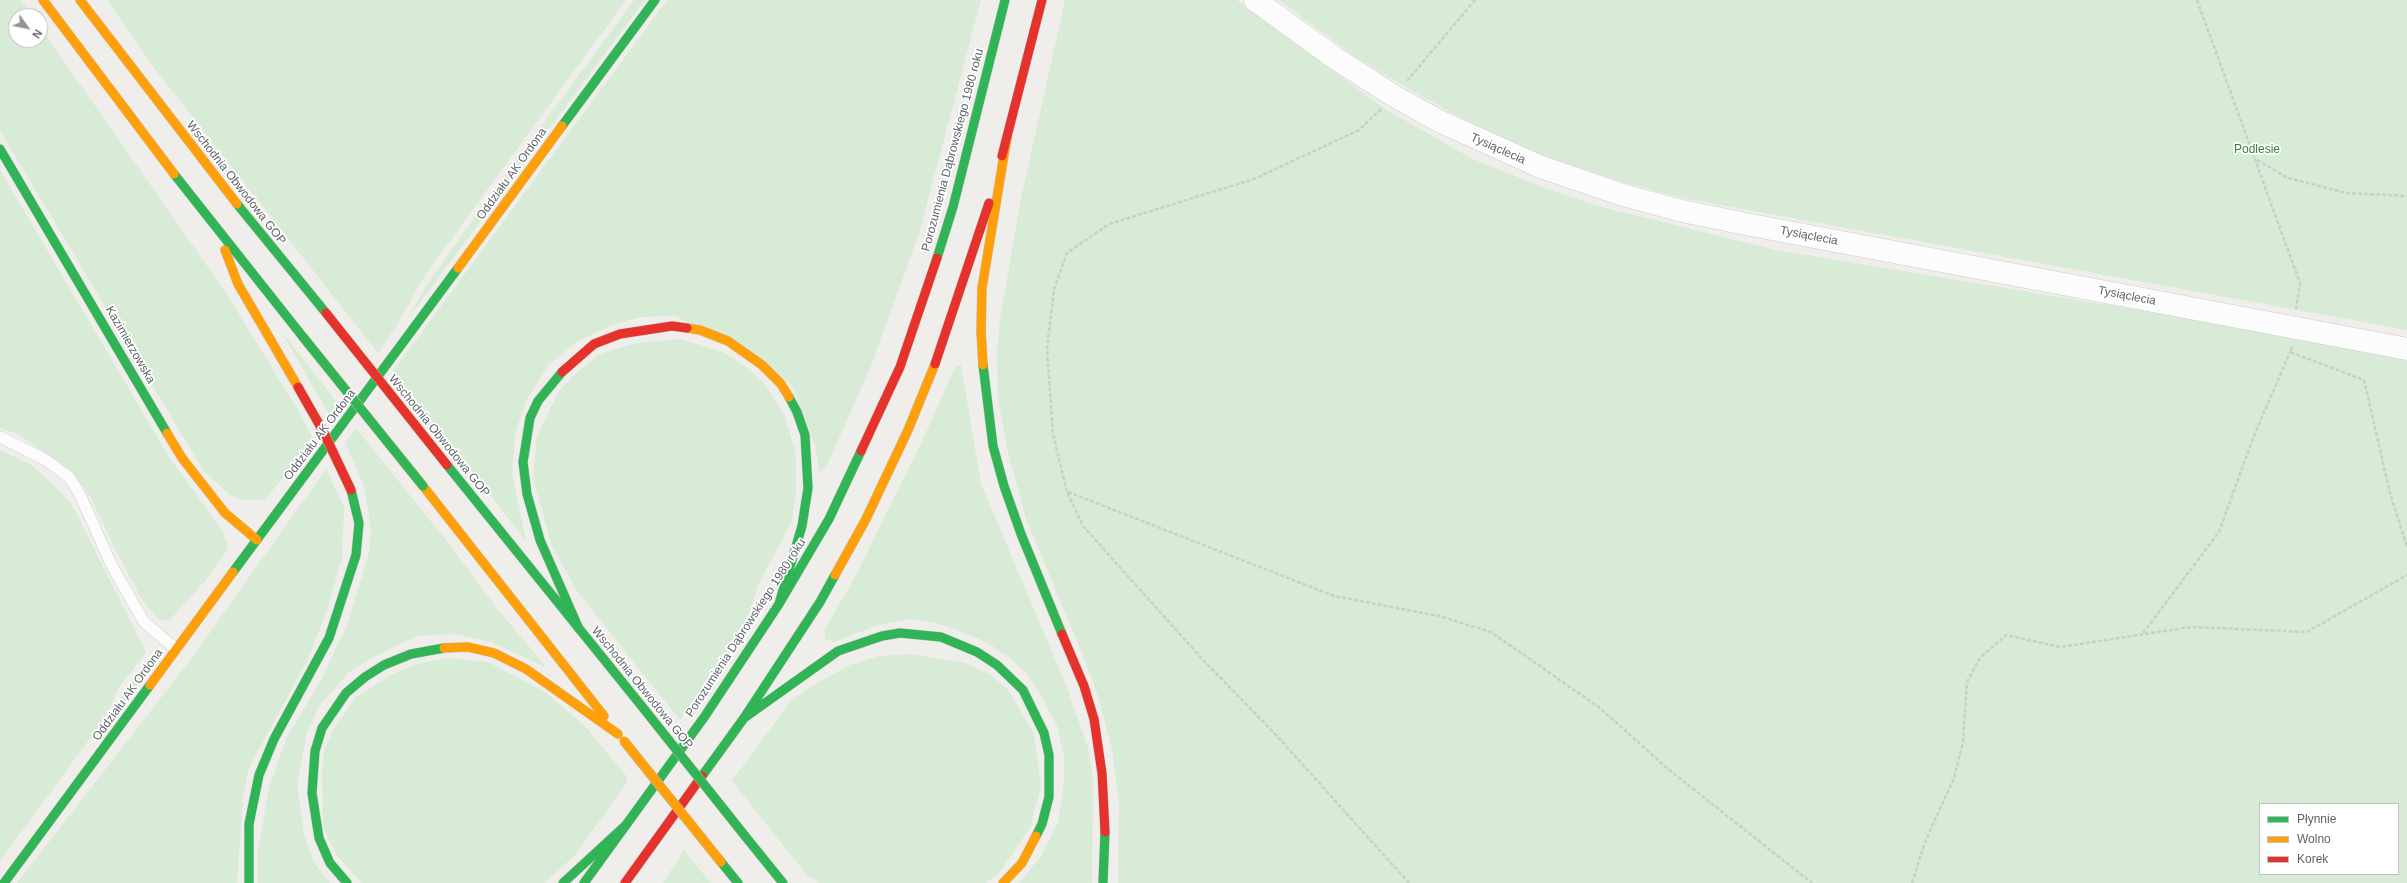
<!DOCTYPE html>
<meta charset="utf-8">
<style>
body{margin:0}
#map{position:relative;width:2407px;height:883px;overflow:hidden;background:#efeeea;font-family:Arial,sans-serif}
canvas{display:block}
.legend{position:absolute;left:2259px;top:803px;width:140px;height:72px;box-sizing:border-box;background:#fff;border:1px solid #bfc1c3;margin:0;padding:5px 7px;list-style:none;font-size:12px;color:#5f6368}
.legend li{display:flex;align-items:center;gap:8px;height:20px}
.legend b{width:20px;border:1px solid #bfc1c3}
.north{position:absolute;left:8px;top:8px;width:40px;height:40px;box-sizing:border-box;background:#fff;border:1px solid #bfc1c3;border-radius:50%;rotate:123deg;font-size:11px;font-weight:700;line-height:16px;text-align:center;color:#5f6368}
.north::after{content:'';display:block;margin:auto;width:14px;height:18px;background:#919496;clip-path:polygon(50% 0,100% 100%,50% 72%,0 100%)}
</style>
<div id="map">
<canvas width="2407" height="883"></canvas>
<ul class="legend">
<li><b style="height:5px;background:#30b455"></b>Płynnie</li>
<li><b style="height:5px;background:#ff9f0a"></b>Wolno</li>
<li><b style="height:5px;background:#e5322d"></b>Korek</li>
</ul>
<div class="north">N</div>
</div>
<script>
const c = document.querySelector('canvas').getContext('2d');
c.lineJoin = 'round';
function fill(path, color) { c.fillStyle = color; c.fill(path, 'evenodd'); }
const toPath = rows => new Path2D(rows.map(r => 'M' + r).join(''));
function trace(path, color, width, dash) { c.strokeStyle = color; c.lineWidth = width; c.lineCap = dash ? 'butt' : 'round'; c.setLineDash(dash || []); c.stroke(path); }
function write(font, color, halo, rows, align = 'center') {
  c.font = font + ' Arial,sans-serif'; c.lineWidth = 3.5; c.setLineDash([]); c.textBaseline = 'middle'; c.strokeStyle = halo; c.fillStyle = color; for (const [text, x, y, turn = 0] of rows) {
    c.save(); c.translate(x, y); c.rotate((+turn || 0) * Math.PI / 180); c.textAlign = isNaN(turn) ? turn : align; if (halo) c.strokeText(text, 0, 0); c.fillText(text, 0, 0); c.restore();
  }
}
fill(toPath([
 [0,0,21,0,32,16,16,16,16,40,40,40,40,27,226,293,298,410,313,439,265,500,242,500,230,495,203,470,0,131],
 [107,0,626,0,425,275,397,325,378,353,155,69],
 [634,0,645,0,407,320,426,286,479,211],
 [667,0,981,0,918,237,871,366,828,463,820,474,815,445,791,384,676,316,641,317,612,325,578,341,549,364,526,401,515,434,512,473,526,541,393,371],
 [1065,0,1237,0,1385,109,1473,159,1547,189,1602,207,1776,250,2300,337,2407,358,2407,883,1118,883,1119,804,1112,749,1099,699,1080,648,1026,519,1008,452,998,398,997,351,1000,320,1020,203],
 [2260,804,2398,804,2398,874,2260,874],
 [1279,0,2407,0,2407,330,1687,199,1619,181,1539,154,1475,125,1414,92,1353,55],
 [0,170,168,455,223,532,227,542,228,549,204,582,169,621,158,619,143,601,114,547,90,496,70,470,18,434,0,428],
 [281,331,339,405,330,416],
 [680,339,723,352,745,366,765,384,785,416,796,455,796,491,792,521,757,587,751,612,714,673,680,720,577,591,552,546,533,478,537,436,559,391,574,375,600,354,636,343],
 [961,365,981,484,1066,685,1088,748,1093,778,1092,883,1019,883,1041,856,1058,823,1064,781,1064,756,1057,726,1041,695,1027,674,1010,658,988,643,960,631,933,622,908,619,878,625,834,642,825,639,825,629,855,577,925,435,955,367],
 [356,428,453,549,495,606,547,668,491,642,456,634,417,636,370,659,349,672,320,705,307,732,297,785,304,834,314,863,330,883,258,883,258,850,269,788,286,739,321,680,347,625,369,553,371,531,365,489,345,442],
 [0,450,30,464,59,490,72,505,146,652,118,689,107,715,0,861],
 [326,469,344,507,342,558,328,607,309,657,249,768,243,796,237,883,17,883,191,659],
 [909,654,965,663,990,674,1009,691,1034,734,1041,786,1030,828,999,873,986,883,820,883,806,874,732,781,790,702,810,687,850,665,878,656],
 [150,657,147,673,112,719,124,691],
 [446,658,488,662,545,692,585,726,627,777,626,784,575,855,545,883,361,883,336,854,323,827,322,772,324,752,332,731,356,697,395,673,417,664],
 [684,850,700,870,711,883,663,883]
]), '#d8ebd6');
const lane = toPath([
 [0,437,46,460,70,478,81,497,112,566,144,622,176,649]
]);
const street = toPath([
 [1255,0,1335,58,1394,96,1439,121,1541,167,1623,195,1682,211,1751,225,2407,349]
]);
const fast = toPath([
 [562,126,655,0],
 [0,149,167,433],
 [174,174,303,337],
 [237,204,326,313],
 [937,258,953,207,1005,0],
 [983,365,993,446,1004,486,1021,534,1062,634],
 [562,372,538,401,530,418,523,462,527,494,540,540,579,629],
 [447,465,644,709],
 [233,572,458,268],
 [779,604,802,526,808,488,805,435,797,412,789,397],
 [744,718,838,651,882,636,900,633,941,637,977,652,997,665,1023,690,1044,733,1049,755,1049,797,1042,824,1036,836],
 [702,776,744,718,820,602,835,575],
 [745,836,783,883],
 [721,862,738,883],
 [4,883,150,685],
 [249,883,249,824,259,775,274,739,329,638,356,555,359,523,351,490],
 [347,883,330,863,319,838,312,793,315,751,322,728,346,693,365,677,384,665,411,654,444,648],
 [563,883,627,824],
 [584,883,705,716,779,604,829,519,861,451],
 [1103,883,1105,832]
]);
const slow = toPath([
 [43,0,174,174],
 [80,0,237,204],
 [225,250,238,284,298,387],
 [458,268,562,126],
 [687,328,700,330,728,341,762,365,781,384,789,397],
 [983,365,981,331,982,288,1007,137],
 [167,433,182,458,225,513,257,540],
 [423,486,604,716],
 [835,575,866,519,908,430,935,364],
 [444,648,468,647,494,653,526,669,618,734],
 [150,685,233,572],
 [1003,883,1022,863,1036,836]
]);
const jam = toPath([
 [1002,156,1042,0],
 [935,364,989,203],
 [562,372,594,344,620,334,672,326,687,328],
 [861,451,900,367,937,258],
 [1062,634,1084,686,1094,719,1102,773,1105,832],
 [625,883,702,776]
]);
trace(lane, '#cbcccc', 12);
trace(street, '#cbcccc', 23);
trace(fast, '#cacacb', 10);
trace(slow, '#cacacb', 10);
trace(jam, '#cacacb', 10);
trace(toPath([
 [2197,0,2300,283,2296,309],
 [1407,81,1475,0],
 [1381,109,1359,130,1254,179,1109,224,1067,253,1054,289,1047,349,1053,434,1067,492,1083,526,1204,661,1277,736,1409,883],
 [2257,160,2288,178,2346,193,2407,196],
 [2292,347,2290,352,2364,380,2390,493,2407,547],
 [1068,492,1334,596,1439,616,1491,632,1600,708,1668,769,1812,883],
 [2143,633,2219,532,2253,438,2290,352],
 [1912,883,1925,842,1954,778,1963,742,1967,682,1980,658,2006,635,2060,647,2191,627,2307,632,2407,575]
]), '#cacfcc', 2.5, [4, 2]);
trace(lane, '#fdfcfc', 11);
trace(street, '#fdfcfc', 22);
trace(fast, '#30b455', 9);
trace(slow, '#ff9f0a', 9);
trace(jam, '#e5322d', 9);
const fastBridge = toPath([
 [303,337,423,486],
 [644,709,745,836]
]);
const slowBridge = toPath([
 [624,741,721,862]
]);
const jamBridge = toPath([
 [326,313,447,465],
 [298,387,323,431,351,490]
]);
trace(fastBridge, '#c8b996', 10, []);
trace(slowBridge, '#c8b996', 10, []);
trace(jamBridge, '#c8b996', 10, []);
trace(fastBridge, '#30b455', 9);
trace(slowBridge, '#ff9f0a', 9);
trace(jamBridge, '#e5322d', 9);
write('12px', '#5f6368', '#fff', [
 ["Tysiąclecia",1498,149,24],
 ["Porozumienia Dąbrowskiego 1980 roku",953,150,-75],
 ["Oddziału AK Ordona",512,174,-54],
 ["Wschodnia Obwodowa GOP",236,183,52],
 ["Tysiąclecia",1809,236,11],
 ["Tysiąclecia",2127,296,11],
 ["Kazimierzowska",130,345,60],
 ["Oddziału AK Ordona",320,435,-53],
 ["Wschodnia Obwodowa GOP",439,436,51],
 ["Porozumienia Dąbrowskiego 1980 roku",746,628,-57],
 ["Wschodnia Obwodowa GOP",642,688,51],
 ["Oddziału AK Ordona",128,695,-54]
]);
write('12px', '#348238', '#fff', [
 ["Podlesie",2257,150]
]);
</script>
